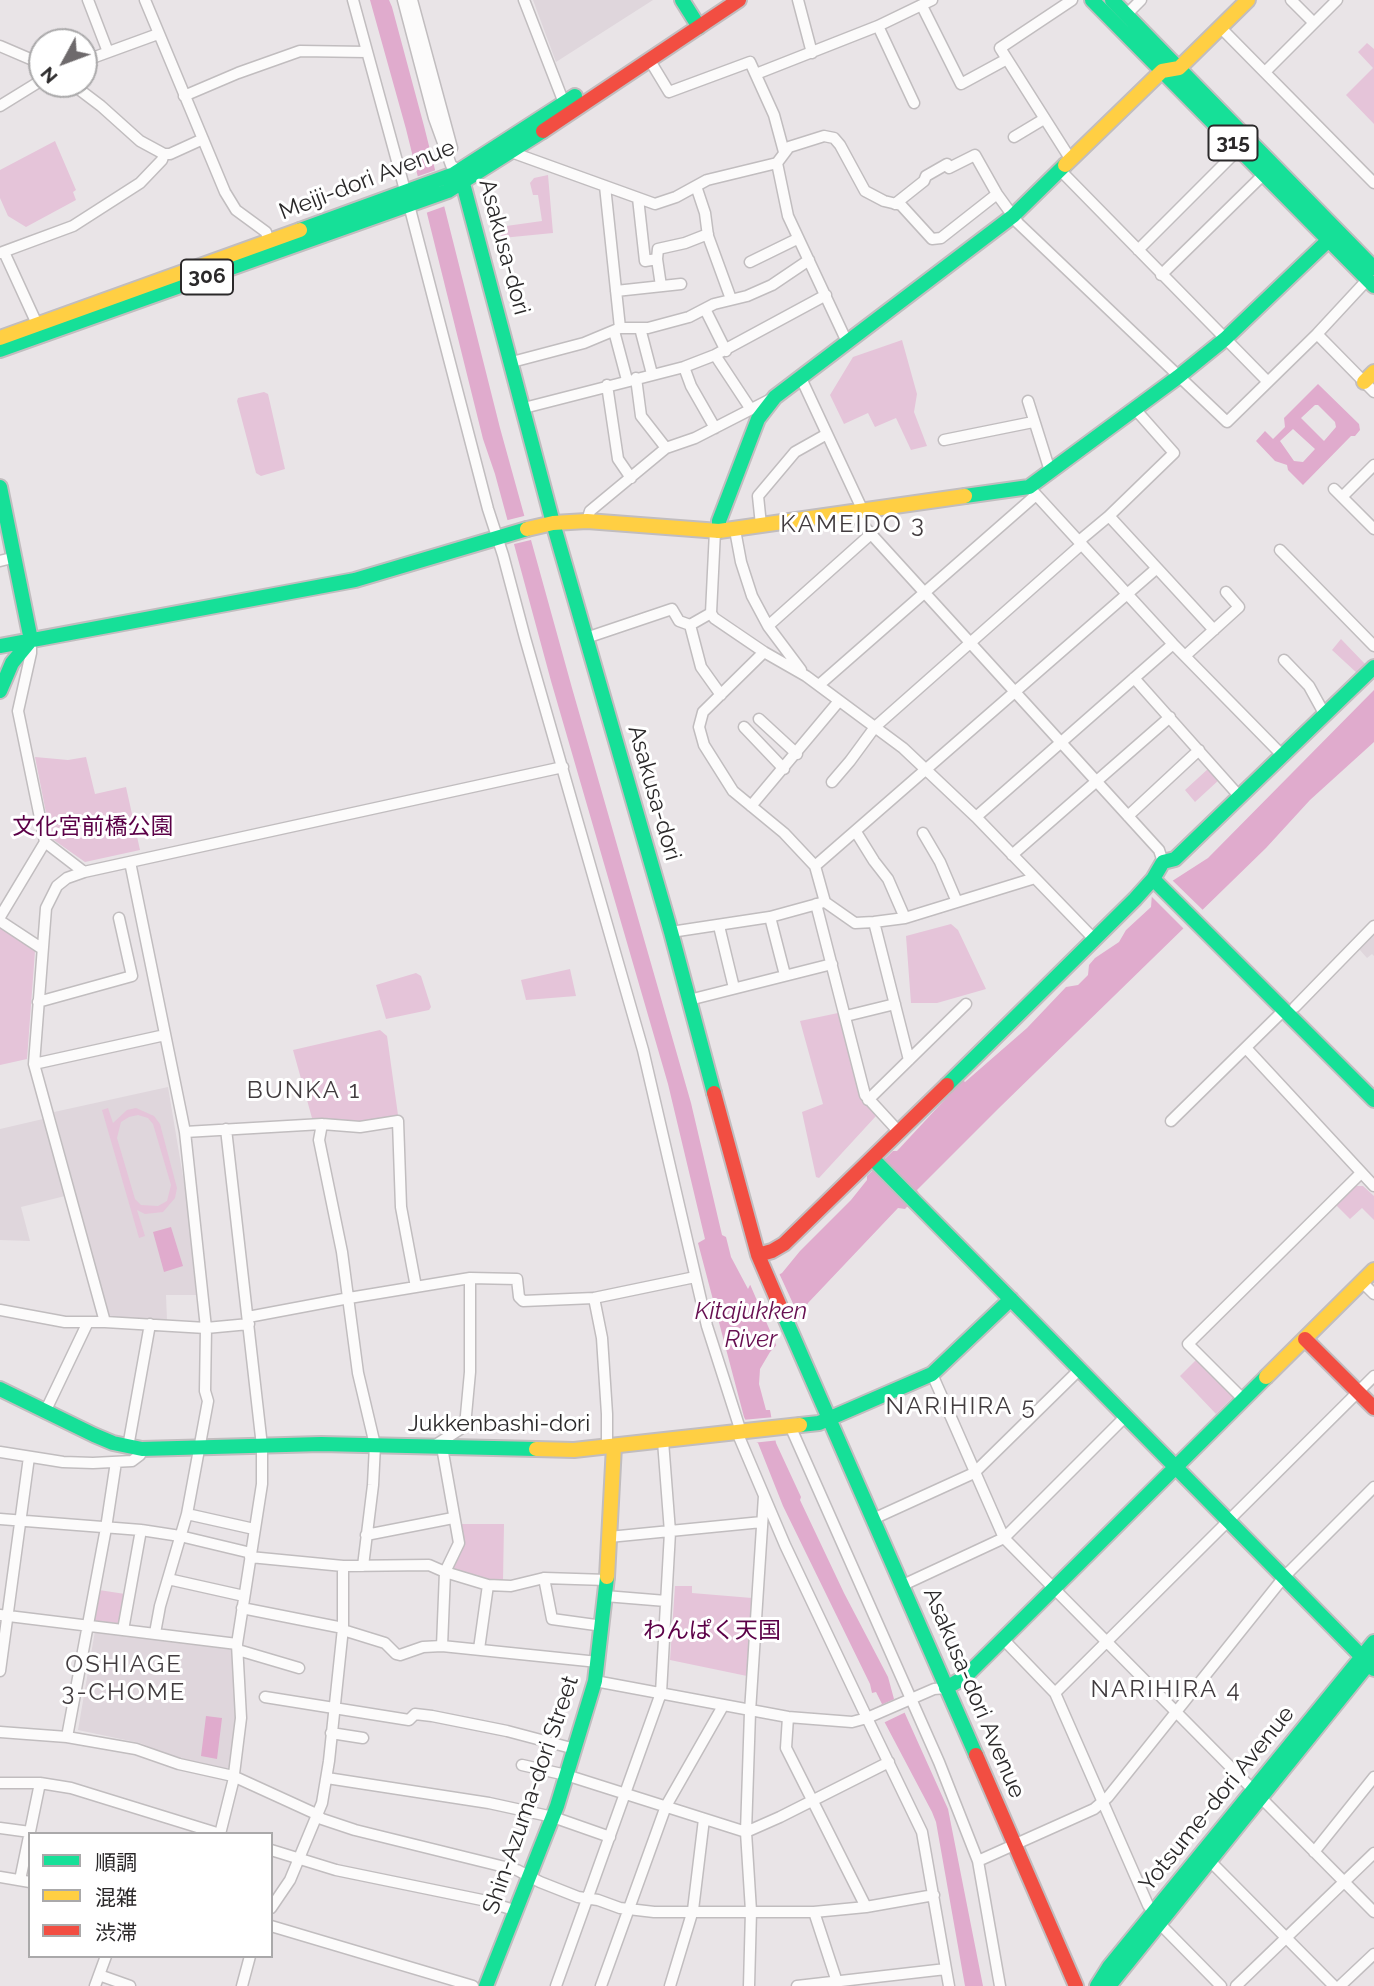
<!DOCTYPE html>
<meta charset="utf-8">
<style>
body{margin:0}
#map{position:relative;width:1374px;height:1986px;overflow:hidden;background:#e9e4e7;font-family:Raleway,"Noto Sans JP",sans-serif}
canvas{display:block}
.legend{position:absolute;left:28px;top:1832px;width:245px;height:126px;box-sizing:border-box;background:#fff;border:2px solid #aaa9aa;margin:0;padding:9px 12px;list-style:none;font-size:21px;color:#2b292a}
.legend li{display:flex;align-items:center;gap:14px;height:35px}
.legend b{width:35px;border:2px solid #aaa9aa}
.north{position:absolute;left:28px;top:28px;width:70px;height:70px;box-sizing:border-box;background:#fff;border:2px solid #aaa9aa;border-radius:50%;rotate:229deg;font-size:19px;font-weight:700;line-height:28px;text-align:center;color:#2b292a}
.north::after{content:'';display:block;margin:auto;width:24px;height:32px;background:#6e6a6c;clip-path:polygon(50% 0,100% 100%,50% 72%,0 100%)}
</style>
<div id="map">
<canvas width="1374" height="1986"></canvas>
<ul class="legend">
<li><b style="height:9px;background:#16e098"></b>順調</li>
<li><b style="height:9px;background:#ffcf43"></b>混雑</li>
<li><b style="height:9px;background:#f24e42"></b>渋滞</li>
</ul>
<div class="north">N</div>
</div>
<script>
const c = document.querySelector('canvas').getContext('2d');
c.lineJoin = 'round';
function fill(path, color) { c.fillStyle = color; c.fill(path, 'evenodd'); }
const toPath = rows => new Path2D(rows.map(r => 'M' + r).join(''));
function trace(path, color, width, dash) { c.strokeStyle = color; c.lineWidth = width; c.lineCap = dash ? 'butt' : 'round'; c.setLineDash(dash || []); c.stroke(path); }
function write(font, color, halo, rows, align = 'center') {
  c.font = font + ' Raleway,"Noto Sans JP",sans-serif'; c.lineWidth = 6; c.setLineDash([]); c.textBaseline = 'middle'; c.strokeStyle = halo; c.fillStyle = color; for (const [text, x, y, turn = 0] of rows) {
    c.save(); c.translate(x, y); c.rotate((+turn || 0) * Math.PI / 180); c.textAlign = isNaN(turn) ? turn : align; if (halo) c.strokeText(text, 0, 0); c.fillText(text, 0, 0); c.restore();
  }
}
fill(toPath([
 [533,0,653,0,556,62],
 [1374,933,1374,956,1372,954,1367,958,1359,949],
 [168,1087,189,1212,196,1295,166,1295,167,1321,109,1317,54,1112],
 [43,1119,65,1196,21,1207,30,1241,0,1240,0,1129],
 [95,1631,229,1646,234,1649,237,1715,229,1767,225,1770,183,1761,140,1743,78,1730]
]), '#dfd6dc');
fill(toPath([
 [1367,43,1374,49,1374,124,1346,95,1373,68,1358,52],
 [55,141,76,190,73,192,76,200,26,227,8,216,0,198,0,170],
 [548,175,553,233,502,238,499,227,542,221,538,195,533,195,530,183,534,178],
 [902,340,917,394,914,412,927,446,911,450,896,418,875,427,868,413,844,424,830,395,853,357],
 [264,392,268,394,285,469,261,476,256,473,237,401,238,398],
 [1341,639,1367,666,1358,674,1332,650],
 [35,757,68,760,86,757,95,794,126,787,140,850,85,862,51,838],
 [1209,768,1220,779,1195,802,1185,790],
 [951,924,958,930,986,989,937,1003,911,1003,906,936],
 [0,927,35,951,27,1059,0,1065],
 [570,969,576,996,526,1000,521,980],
 [416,973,421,976,431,1007,429,1010,386,1019,376,985],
 [838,1013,861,1097,876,1116,819,1178,816,1177,802,1112,823,1104,800,1021],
 [380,1030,387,1036,398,1115,359,1122,312,1118,293,1050],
 [108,1108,113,1123,127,1110,136,1108,154,1116,160,1124,177,1188,175,1198,163,1212,145,1214,137,1210,145,1236,139,1238,102,1110],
 [138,1115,148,1118,153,1124,171,1185,167,1201,158,1206,141,1205,135,1199,117,1138,121,1122,129,1117],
 [1353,1186,1363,1186,1374,1196,1374,1220,1362,1208,1350,1219,1335,1204],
 [1197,1359,1233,1397,1216,1414,1180,1376],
 [461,1524,504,1524,503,1581,491,1580,453,1569,464,1544],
 [675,1586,692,1586,692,1593,752,1598,747,1676,670,1660],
 [99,1590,125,1594,119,1626,93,1622]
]), '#e5c4d9');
fill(toPath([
 [370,0,389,0,392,7,424,126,500,428,572,688,691,1103,722,1235,726,1237,731,1257,748,1289,750,1285,765,1282,782,1273,800,1251,851,1200,867,1180,867,1176,893,1151,897,1151,963,1080,965,1082,1027,1028,1066,987,1078,985,1088,975,1089,965,1095,958,1119,942,1126,930,1151,907,1152,894,1208,858,1374,690,1374,742,1310,800,1266,848,999,1108,917,1190,919,1194,905,1209,898,1208,808,1303,801,1319,770,1352,760,1369,759,1384,766,1410,770,1410,776,1443,801,1497,800,1500,844,1593,888,1677,894,1699,898,1698,948,1809,983,1986,965,1986,936,1822,932,1812,885,1723,877,1707,882,1704,876,1692,872,1693,870,1684,783,1506,758,1443,756,1442,744,1417,698,1243,705,1239,668,1084,551,681,495,474,483,439,406,129],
 [1318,384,1359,424,1360,430,1355,436,1351,436,1303,485,1288,470,1287,465,1275,461,1256,441,1265,431,1273,439,1285,427,1284,418],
 [1315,405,1318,405,1335,422,1336,427,1324,441,1301,418],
 [1293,429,1315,449,1303,462,1294,461,1280,441],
 [171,1227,183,1266,164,1272,153,1232],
 [206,1716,222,1718,217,1759,201,1756]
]), '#e0abcd');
fill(toPath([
 [439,169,448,205,423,214,413,178],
 [528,515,535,539,510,545,504,521],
 [1170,878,1208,915,1189,934,1149,894],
 [778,1271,802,1323,777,1347,749,1282,764,1278],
 [775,1417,780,1440,752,1443,742,1420],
 [899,1697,906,1712,881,1724,874,1708]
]), '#e9e4e7');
const street = toPath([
 [88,0,108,52],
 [145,0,225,192,236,210,266,232,269,243],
 [353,0,409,205,488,509,503,555,525,638,643,1050,707,1326,741,1432],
 [403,0,434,118,451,165,460,172],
 [412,0,452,148],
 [524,0,564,103],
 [798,0,812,53],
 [1291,0,1314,23],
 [922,6,961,84,1007,59],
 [1126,15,1141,0],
 [878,26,914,103],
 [1220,27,1374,183],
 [0,46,42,64],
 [649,59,669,92,750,62,774,115,784,152],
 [84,61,158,34],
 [1265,72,1337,0],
 [756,74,878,26,932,0],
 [72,84,101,106,140,141,164,154,170,154,203,139],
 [184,96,238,73,300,51,367,52],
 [0,106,42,80],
 [1014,137,1044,119],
 [511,152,655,204,676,197,707,180,777,163],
 [1071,160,1000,48,1072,0],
 [1060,170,1268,382],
 [605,186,620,328],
 [696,186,705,213,708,236,731,299],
 [638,198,645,261,657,259,661,286],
 [895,204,924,181,926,176,947,164,949,168,975,155,997,194,1018,223,1227,422,1317,334,1368,279],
 [1138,250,1239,149],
 [4,252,37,324],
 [0,253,73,226,140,183,162,160,164,154],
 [657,259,658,249,685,243,708,234],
 [750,262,797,239],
 [1161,275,1264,174],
 [616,291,681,284],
 [705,309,726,351],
 [640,328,652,374],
 [614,331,627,380],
 [1317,334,1374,392],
 [847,342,788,216,777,163,789,147,824,136,834,138,840,145,865,191,884,201,901,205,932,239,941,238,997,194],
 [715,355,750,408],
 [512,362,584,343,620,328,648,328,689,317,714,304,747,296,772,285,809,260],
 [684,367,691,386,715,428],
 [800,376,863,511],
 [636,378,641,416,666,448],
 [607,385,618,459,631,478],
 [1028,401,1050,471],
 [524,408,684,367,715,355,826,295],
 [1135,409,1174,453,1109,516,1214,630],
 [944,440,1033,422],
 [1029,487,1173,644,1283,756],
 [1334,489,1374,529],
 [1342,497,1374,465],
 [852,513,1159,850,1163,862],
 [587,521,590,511,666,448,695,438,773,398],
 [761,525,758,496,795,452,827,434],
 [735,530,741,562,752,596,768,626,801,670],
 [715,531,711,613,714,618,764,652,806,676,903,748,976,817,1094,939],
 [1079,541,1109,516],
 [1280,550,1374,646],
 [0,561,16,557],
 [711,613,690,625,701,667,721,695],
 [768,626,871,534],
 [586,638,672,609,679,621,690,625],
 [31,640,31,653,18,711,45,842,84,872,563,767],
 [764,652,703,712,699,727,704,745,733,791,784,833,815,866,825,902,855,923,874,922,905,918,1035,878],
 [1185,656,1239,607,1226,592],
 [1284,660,1309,686,1325,715],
 [1134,678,1240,797],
 [819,685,1036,495],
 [759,719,797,754],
 [744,727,784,769],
 [832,782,850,761,875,727,1082,544],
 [751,806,839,701],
 [1128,816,1199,750],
 [976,817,1173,644],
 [856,832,874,861,888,879,905,918],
 [923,833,940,862,957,902],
 [1012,855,1170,717],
 [130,862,185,1132,206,1328,205,1391,208,1401,187,1514,160,1606,155,1633],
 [815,866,1157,568],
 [816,904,865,1095,899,1132],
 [0,917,45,842],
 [770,917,785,975],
 [0,921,41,948],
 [874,922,909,1060],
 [719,926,734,988],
 [671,932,770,917,821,903],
 [689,1000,832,964],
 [38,1002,132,976,119,918],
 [1295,1007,1374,926],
 [846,1016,895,1004],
 [1246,1048,1374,1186],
 [34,1064,165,1035],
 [868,1100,966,1004],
 [1171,1121,1284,1010],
 [322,1124,319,1140,342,1252,358,1373,375,1445,373,1485,363,1566],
 [185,1132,322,1124,360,1127,398,1121,401,1207,416,1287],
 [1362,1282,1374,1294],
 [594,1298,602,1338,607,1414,607,1447],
 [0,1310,65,1322,88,1322],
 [248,1317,349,1298,470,1278,517,1279,519,1297,523,1301,594,1298,695,1277],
 [105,1322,206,1328,249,1324],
 [932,1374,1004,1538,1374,1912],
 [1244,1400,1188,1344,1361,1173],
 [45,1412,88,1322,105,1322,34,1064,46,908,57,886,67,878,84,872],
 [791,1428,939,1762,978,1861,1000,1986],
 [737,1432,785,1545,867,1718,934,1689,946,1688],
 [434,1446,465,1426,470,1372,470,1278],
 [128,1447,150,1324],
 [442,1447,459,1543,445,1572,442,1646],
 [0,1452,63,1462,93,1463,132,1461,140,1455,142,1449],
 [187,1514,254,1529],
 [0,1519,141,1530,180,1536,251,1553],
 [873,1519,974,1473,1080,1369],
 [366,1535,453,1518],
 [609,1537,762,1522],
 [250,1557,343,1566,429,1565,445,1572,488,1585,511,1586,544,1578,607,1580],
 [544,1578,552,1619,603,1626],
 [168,1579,244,1596],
 [903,1585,1004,1538,1126,1416],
 [605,1596,666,1601],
 [242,1608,343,1628],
 [0,1615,237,1644],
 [123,1630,141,1530],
 [343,1630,385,1643,396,1654,400,1655,423,1647,442,1646,598,1662],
 [1003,1639,1055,1693,1148,1905,1154,1913],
 [479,1649,488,1585],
 [238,1650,299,1668],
 [0,1671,29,1457],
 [595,1681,788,1717,852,1722,867,1718,922,1832,949,1986],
 [1055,1693,1374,1376],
 [265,1697,409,1720,415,1714,432,1716,507,1731,575,1749],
 [788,1717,786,1748,866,1907],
 [0,1732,67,1737,136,1749,179,1764,233,1776,314,1813,322,1819,355,1830,517,1870,540,1882,578,1897,598,1900,620,1908,654,1912,814,1912,866,1907,934,1895],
 [331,1733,363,1738],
 [67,1737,106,1528,116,1462],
 [522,1765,566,1775,746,1832,780,1817,889,1762],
 [327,1778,489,1803,553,1817,610,1837],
 [0,1783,40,1783,71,1788,220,1834],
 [0,1828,30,1832],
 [220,1834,233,1782,241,1718,237,1644,262,1484,262,1446,226,1129],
 [271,1850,336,1870,482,1900,517,1911],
 [1314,1852,1374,1777],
 [978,1861,1094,1809,1108,1797,1284,1577,1374,1487],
 [1211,1862,1334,1986],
 [0,1877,30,1882],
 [20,1880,40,1783],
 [271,1908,290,1880,322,1803,329,1761,343,1628,343,1566],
 [814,1912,838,1985],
 [1160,1924,1221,1986],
 [271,1926,473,1986],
 [99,1975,130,1986],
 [95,1986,106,1956],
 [242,1986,250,1956],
 [556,1986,661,1693,670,1532,663,1441],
 [601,1986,666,1806,723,1706],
 [670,1986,693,1910,704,1819],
 [749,1986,751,1911,746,1832,750,1712,764,1496],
 [797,1986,946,1969],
 [1236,1986,1374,1853],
 [1340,1986,1374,1954]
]);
const fast = toPath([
 [682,0,699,27],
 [1092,0,1374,286],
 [1112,0,1374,268],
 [460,172,553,523,671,932,714,1093],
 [300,230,454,174,575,96],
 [0,350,448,191,543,131],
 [0,487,31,640,12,663,0,691],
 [965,496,1029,487,1178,377,1225,339,1337,232],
 [719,531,719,521,758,419,775,397,1013,216,1065,165],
 [0,646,355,580,527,529],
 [1153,879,1374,1100],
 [947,1085,1135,899,1153,879,1163,862,1175,859,1374,667],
 [873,1159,1374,1669],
 [782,1311,976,1755],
 [0,1389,94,1435,113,1443,142,1449,321,1444,536,1449],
 [800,1425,819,1423,932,1374,1011,1299],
 [946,1688,965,1677,1266,1377],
 [486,1986,557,1806,595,1681,607,1577],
 [1097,1986,1109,1967,1374,1642],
 [1109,1986,1373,1658]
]);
const slow = toPath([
 [1065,165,1162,71,1179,68,1248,0],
 [0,338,300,230],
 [1364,382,1374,372],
 [527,529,553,523,587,521,719,531,965,496],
 [1266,1377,1374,1270],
 [536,1449,574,1450,800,1425],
 [607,1577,614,1446]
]);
const jam = toPath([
 [543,131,739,0],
 [714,1093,758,1255,782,1311],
 [758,1255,772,1251,784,1244,947,1085],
 [1305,1339,1374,1408],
 [976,1755,1076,1986]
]);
trace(street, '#c1bdbf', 13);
trace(fast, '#c1bdbf', 18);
trace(slow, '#c1bdbf', 18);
trace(jam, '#c1bdbf', 18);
trace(street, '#fcfbfb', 10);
trace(fast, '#16e098', 14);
trace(slow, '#ffcf43', 14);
trace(jam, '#f24e42', 14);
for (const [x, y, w] of [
 [1233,143,49],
 [207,277,52]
]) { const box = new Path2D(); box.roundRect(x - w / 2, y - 17.5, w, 35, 5); c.fillStyle = '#fff'; c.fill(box); trace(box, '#2b292a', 2); }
write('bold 21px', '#2b292a', null, [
 ["315",1233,143],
 ["306",207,277]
]);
write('23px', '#2b292a', '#fff', [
 ["Meiji-dori Avenue",367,180,-21],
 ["Asakusa-dori",504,247,75],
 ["Asakusa-dori",654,793,74],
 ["Jukkenbashi-dori",499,1424],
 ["Asakusa-dori Avenue",974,1693,67],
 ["Shin-Azuma-dori Street",531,1795,-71],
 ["Yotsume-dori Avenue",1217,1799,-51]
]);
write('23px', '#5b0047', '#fff', [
 ["文化宮前橋公園",93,827],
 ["わんぱく天国",712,1631]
]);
c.letterSpacing = '2px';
write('24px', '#423c3f', '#fff', [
 ["KAMEIDO 3",853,525],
 ["BUNKA 1",304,1091],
 ["NARIHIRA 5",961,1407],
 ["OSHIAGE",124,1665],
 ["3-CHOME",124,1693],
 ["NARIHIRA 4",1166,1690]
]);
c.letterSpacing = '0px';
write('italic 24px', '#670f51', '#fff', [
 ["Kitajukken",751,1312],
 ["River",751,1340]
]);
</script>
